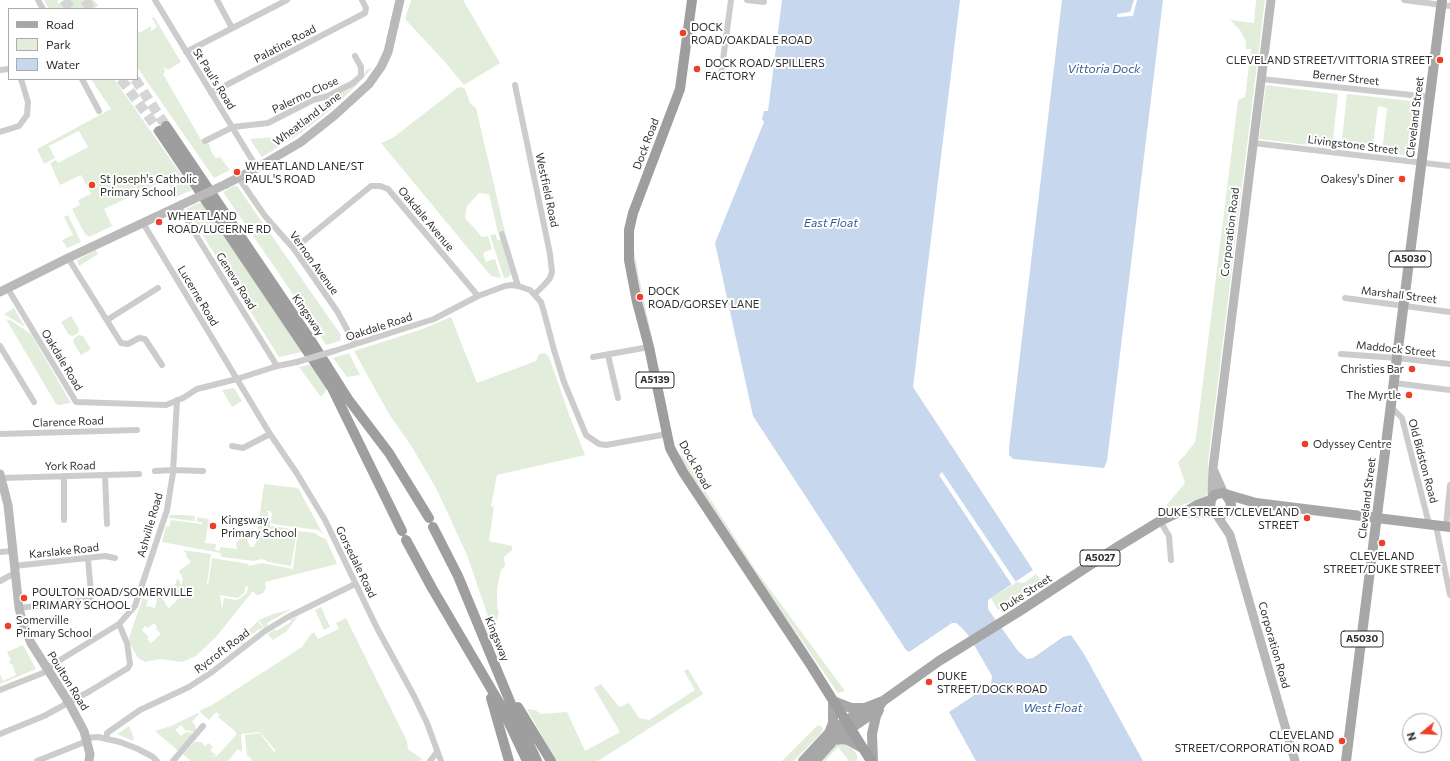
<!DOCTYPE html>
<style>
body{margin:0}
#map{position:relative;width:1450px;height:761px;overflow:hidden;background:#fff;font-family:Commissioner,sans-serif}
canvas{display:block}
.legend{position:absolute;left:8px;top:8px;width:130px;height:72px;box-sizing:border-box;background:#fff;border:1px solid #acacac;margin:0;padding:5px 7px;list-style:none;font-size:12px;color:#2f2f2f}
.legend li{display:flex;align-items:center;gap:8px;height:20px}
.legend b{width:20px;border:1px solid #acacac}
.north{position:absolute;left:1402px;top:713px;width:40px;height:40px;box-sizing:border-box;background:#fff;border:1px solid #acacac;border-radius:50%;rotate:252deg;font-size:11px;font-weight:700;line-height:16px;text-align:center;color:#2f2f2f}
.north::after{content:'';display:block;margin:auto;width:14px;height:18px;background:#f13c26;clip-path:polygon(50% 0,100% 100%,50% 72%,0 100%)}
</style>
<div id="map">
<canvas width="1450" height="761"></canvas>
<ul class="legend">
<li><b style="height:5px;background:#a7a7a7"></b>Road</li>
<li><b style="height:11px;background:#e2eddc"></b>Park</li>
<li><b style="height:11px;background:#c7d7ee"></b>Water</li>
</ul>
<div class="north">N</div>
</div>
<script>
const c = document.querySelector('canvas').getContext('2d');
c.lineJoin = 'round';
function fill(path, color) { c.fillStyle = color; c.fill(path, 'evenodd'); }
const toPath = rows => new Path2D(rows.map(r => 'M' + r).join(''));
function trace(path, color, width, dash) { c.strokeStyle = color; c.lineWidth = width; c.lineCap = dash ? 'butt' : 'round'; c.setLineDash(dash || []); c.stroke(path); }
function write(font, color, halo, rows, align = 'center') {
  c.font = font + ' Commissioner,sans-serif'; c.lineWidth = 4; c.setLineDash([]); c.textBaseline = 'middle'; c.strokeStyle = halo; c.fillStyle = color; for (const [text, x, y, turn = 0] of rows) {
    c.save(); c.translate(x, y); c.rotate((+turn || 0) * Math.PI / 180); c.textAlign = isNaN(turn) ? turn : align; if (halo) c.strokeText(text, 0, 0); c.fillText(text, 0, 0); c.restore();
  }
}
fill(toPath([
 [44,0,58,0,58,3,64,4,69,0,94,0,98,6,93,9,49,9],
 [411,0,463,0,500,63,464,85,445,62,405,19],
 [1256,0,1265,0,1208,462,1208,491,1205,497,1168,510,1166,506,1185,483,1178,462,1185,455,1195,442,1197,430,1238,100,1245,97,1251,49,1246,49,1246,42,1240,30,1230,20,1254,23],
 [154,17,181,62,168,70,164,67,165,72,163,74,200,138,205,143,209,144,212,153,216,158,220,157,230,170,214,178,137,67,137,30,139,33,151,26,151,31,157,27,152,18],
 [372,68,353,89,319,119,296,136,262,157,261,156,250,139,275,137,282,136,291,131,309,117,316,107,352,86,362,77,366,70],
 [91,79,114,79,192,190,176,197,166,180,104,209,112,226,89,237,87,235,86,236,72,209,80,205,78,200,91,194,81,175,60,185,50,163,56,160,58,163,88,147,79,131,49,146,55,158,44,164,37,149,111,109],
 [1266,85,1338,94,1332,148,1259,139],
 [461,87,465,89,470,103,476,108,505,232,498,233,489,194,479,193,467,206,465,218,482,237,488,236,492,249,483,253,486,262,495,259,501,278,491,276,381,143,394,137,457,88],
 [1347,94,1420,102,1414,156,1382,153,1387,108,1378,106,1372,152,1341,148],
 [234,186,237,186,341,335,340,341,326,345,282,278,223,192],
 [201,202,302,352,279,357,187,210,188,208],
 [638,213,634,232,634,250,639,277,669,417,667,417,636,278,631,250,632,231],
 [68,215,81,242,67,248,62,240,73,235,64,217],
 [496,234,497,240,501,240,511,274,509,277,504,278,490,235],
 [96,250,98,254,79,266,77,260],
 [14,308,25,327,4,314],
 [71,316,79,329,78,333,73,336,69,335,61,322],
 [451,317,477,383,536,361,539,354,545,353,549,357,570,417,585,455,497,475,491,506,494,507,489,541,512,546,512,550,504,557,505,566,501,570,497,589,497,606,499,613,493,631,467,555,437,490,412,447,389,414,354,351,420,330],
 [6,319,12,321,31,334,71,403,59,405,56,404],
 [79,335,83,336,91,349,81,355,73,342,74,338],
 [349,353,360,375,347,377,333,358],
 [311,364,327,389,321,397,299,367],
 [234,388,242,401,232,407,222,390],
 [682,455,755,569,845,691,838,693,753,570,679,456],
 [264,484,298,488,323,534,318,530,273,524,271,522,272,513,270,511,267,511,270,521,270,527,272,526,297,530,291,566,268,562,265,560,261,559,254,561,222,557,220,553,162,542,166,526,169,527,171,520,202,524,202,522,197,522,197,517,209,519,205,543,216,544,215,550,220,551,220,547,237,549,236,542,239,541,239,537,247,539,250,547,253,547,256,543],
 [170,515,183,515,195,516,194,521,169,518],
 [298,531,315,533,319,536,326,539,337,564,265,582,266,589,262,594,256,595,253,591,216,637,196,656,182,662,160,659,145,662,138,658,130,644,129,638,147,585,144,599,148,600,146,606,155,608,158,595,166,603,165,604,169,608,178,599,174,594,175,592,173,590,177,579,179,580,181,585,183,579,179,571,191,562,186,556,187,554,183,550,211,554,207,584,208,585,212,558,249,564,248,566,262,563,293,569],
 [245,586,248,587,247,593,239,599,235,600,224,598,222,609,220,595,238,598,245,592],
 [154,623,157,627,156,629,161,634,151,643,147,639,149,637,142,630,145,626,148,628],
 [1036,574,1043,584,1012,605,1005,605,998,610,991,598,1017,582,1024,583],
 [321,607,330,627,324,630,315,610],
 [292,609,267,623,268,625,264,628,259,620,273,614],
 [298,616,287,631,273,640,268,634,275,629,276,631,291,622,290,620],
 [346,618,407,741,408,749,422,759,420,761,251,761,251,758,247,755,245,735,260,733,274,752,276,751,260,732,241,734,242,752,238,749,228,761,191,761,183,754,194,742,201,742,205,746,209,743,213,747,210,750,216,755,208,757,217,756,236,735,236,732,218,717,220,715,216,712,209,720,199,711,212,705,302,647,311,634,314,632,318,639,339,629,336,623],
 [258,621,263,628,260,630,259,629,244,640,245,642,238,647,237,646,248,631],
 [23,645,36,669,0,684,0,674,3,681,16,675,12,664,10,664,9,661,11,660,7,652],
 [688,669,703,694,598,761,556,761,527,709,535,710,541,714,567,712,585,751,620,732,594,688,601,684,619,707,629,703,639,718,649,720,695,690,684,671],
 [198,713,199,714,192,722,195,725,196,729,194,732,185,730,181,725,175,730,181,736,186,732,194,733,178,751,155,731,171,726],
 [819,725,823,728,821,733,794,761,782,761,817,726],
 [129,726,134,738,133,741,117,734],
 [843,742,852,748,857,755,857,761,849,761,838,747,825,761,819,761,834,746]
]), '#e2eddc');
fill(toPath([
 [782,0,960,0,913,387,1033,570,988,600,988,609,1018,651,1027,659,1033,658,1063,637,1071,635,1084,654,1143,761,976,761,949,712,991,684,992,676,969,636,961,627,956,623,952,623,909,652,906,650,753,416,715,243,764,122,762,119,764,111,768,111],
 [1062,0,1163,0,1107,461,1104,468,1013,459,1009,455,1009,448]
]), '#c7d7ee');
fill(toPath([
 [1134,0,1137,0,1133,16,1117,17,1117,14,1130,12],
 [942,472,1016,582,1012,585,939,475]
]), '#fff');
trace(toPath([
 [64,0,71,9],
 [85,0,91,9],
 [121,79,159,131],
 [135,79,166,126]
]), '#d5d5d5', 10, [10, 5]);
trace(toPath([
 [38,0,43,9],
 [155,0,257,168],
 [217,0,232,28],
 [747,0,764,2],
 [1404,0,1450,6],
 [186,52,287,0],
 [0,70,9,69],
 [721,75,731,0],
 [82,79,99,111],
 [1261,79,1430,97],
 [515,85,550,254,552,272,550,278,545,284,535,294],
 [211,93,365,13,366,8,362,0],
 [0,132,19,126,27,115,28,102,21,79],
 [205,141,233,127,268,123,313,100,328,96,353,83,361,76,361,67,355,56],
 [1253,143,1450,166],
 [238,177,265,216,294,249,337,311,355,344],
 [178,206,277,366],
 [143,223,270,434,296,472,325,520,377,628,414,696,427,723,441,761],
 [502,234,518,286],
 [294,249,371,186,380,186,388,189,478,296],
 [68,258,121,343,128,344,139,338,145,339,162,365],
 [8,289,76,402,166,405,183,398,197,389,237,379,277,366,297,362],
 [1345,298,1450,312],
 [107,320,158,288],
 [0,346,34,402],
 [334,351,434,319,478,296,505,286,511,285,518,286,530,290,541,302,544,312,554,350,564,382,586,435,599,444,606,445,667,434],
 [1341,354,1397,358,1450,364],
 [608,355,618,398],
 [593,357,649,347],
 [1394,383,1450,390],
 [1391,407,1402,418,1429,524],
 [0,434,137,430],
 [232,446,243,448,270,434],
 [155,471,173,470,203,471],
 [105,475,107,524],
 [2,478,139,474],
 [64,520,64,476],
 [1160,521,1169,536,1171,560],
 [1436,526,1450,595],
 [1446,526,1450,485],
 [0,552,13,551],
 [14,566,105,556,115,558],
 [0,581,15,573],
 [19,608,88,600,91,597,91,593,88,559],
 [47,668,119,624,135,606,167,510,173,473,177,400],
 [0,690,48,671],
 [0,734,44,716,90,691,128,668,130,664,127,643,119,624],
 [86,738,98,737,120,742,138,749,153,757,157,761],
 [107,738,107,733,140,710,189,687,212,672,265,631,288,617,355,584],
 [37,761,87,741],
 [173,761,203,726],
 [430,761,437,752]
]), '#ccc', 6);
trace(toPath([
 [226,184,257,168,301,142,335,115,369,84,381,67,388,52,400,0],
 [0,292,68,258,181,205],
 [1214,471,1224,494],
 [0,474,8,505,19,608,23,624,31,643,69,703,84,731,90,754,89,761],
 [1212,497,1213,468,1271,0],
 [1216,514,1230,535,1295,761]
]), '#b9b9b9', 9);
trace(toPath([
 [1226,495,1230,501,1231,505,1229,510,1223,514,1219,514,1214,512,1210,507,1211,500,1214,495,1222,493,1256,503,1450,527],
 [1185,512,1197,505,1211,500],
 [829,733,833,723,833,701,851,708,865,708],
 [834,740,843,739,848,740,864,749],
 [803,761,829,733,846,721,865,708,883,701,939,661,1018,612,1119,546,1160,521,1177,513,1214,512],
 [815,761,834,740,869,716,881,704],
 [873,761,872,734,876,716,879,710],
 [1346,761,1442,0]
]), '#a7a7a7', 10);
trace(toPath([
 [692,0,680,89,633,213,629,230,629,260,637,302,649,347,667,434,670,448,683,472,812,667,871,761],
 [166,126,310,339,348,399,389,453,429,518],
 [159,131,332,388,402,531],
 [433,527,458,576,518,721,537,761],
 [406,540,432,588,500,704,527,761],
 [491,698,509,761],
 [518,707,551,761]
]), '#9e9e9e', 10);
trace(toPath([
 [297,362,334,351]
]), '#ccc', 6);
trace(toPath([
 [181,205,226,184]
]), '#b9b9b9', 9);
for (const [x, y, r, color] of [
 [683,33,4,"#f13c26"],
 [1440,60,4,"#f13c26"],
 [697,69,4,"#f13c26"],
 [237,172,4,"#f13c26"],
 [1402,179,4,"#f13c26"],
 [92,185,4,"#f13c26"],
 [159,222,4,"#f13c26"],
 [640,297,4,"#f13c26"],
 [1412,369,4,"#f13c26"],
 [1409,395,4,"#f13c26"],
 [1305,444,4,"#f13c26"],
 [1307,518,4,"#f13c26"],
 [213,526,4,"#f13c26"],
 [1382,543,4,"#f13c26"],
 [24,598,4,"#f13c26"],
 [8,626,4,"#f13c26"],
 [929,682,4,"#f13c26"],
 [1342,741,4,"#f13c26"]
]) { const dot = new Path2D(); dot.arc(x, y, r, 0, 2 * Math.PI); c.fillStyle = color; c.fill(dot); trace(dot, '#fff', 1.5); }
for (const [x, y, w] of [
 [1410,259,42],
 [655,380,38],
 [1100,558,40],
 [1362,639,42]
]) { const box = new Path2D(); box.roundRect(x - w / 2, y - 8, w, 16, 3); c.fillStyle = '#fff'; c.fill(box); trace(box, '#2f2f2f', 1); }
write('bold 10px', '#2f2f2f', null, [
 ["A5030",1410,259],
 ["A5139",655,380],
 ["A5027",1100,558],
 ["A5030",1362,639]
]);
write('11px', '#2f2f2f', '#fff', [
 ["DOCK",691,27],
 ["ROAD/OAKDALE ROAD",691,40],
 ["CLEVELAND STREET/VITTORIA STREET",1432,60,"right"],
 ["DOCK ROAD/SPILLERS",705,63],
 ["FACTORY",705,76],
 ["WHEATLAND LANE/ST",245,166],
 ["PAUL'S ROAD",245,179],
 ["St Joseph's Catholic",100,179],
 ["Primary School",100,192],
 ["Oakesy's Diner",1394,179,"right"],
 ["WHEATLAND",167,216],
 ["ROAD/LUCERNE RD",167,229],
 ["DOCK",648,291],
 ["ROAD/GORSEY LANE",648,304],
 ["Christies Bar",1404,369,"right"],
 ["The Myrtle",1401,395,"right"],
 ["Odyssey Centre",1313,444],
 ["DUKE STREET/CLEVELAND",1299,512,"right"],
 ["STREET",1299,525,"right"],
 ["Kingsway",221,520],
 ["Primary School",221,533],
 ["CLEVELAND",1382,556,"center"],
 ["STREET/DUKE STREET",1382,569,"center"],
 ["POULTON ROAD/SOMERVILLE",32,592],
 ["PRIMARY SCHOOL",32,605],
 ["Somerville",16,620],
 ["Primary School",16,633],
 ["DUKE",937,676],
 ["STREET/DOCK ROAD",937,689],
 ["CLEVELAND",1334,735,"right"],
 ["STREET/CORPORATION ROAD",1334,748,"right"]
], 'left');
write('11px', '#2f2f2f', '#fff', [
 ["Palatine Road",285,44,-28],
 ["Berner Street",1346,78,6],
 ["St Paul's Road",214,79,58],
 ["Palermo Close",305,95,-25],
 ["Cleveland Street",1415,117,-83],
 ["Wheatland Lane",307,119,-37],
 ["Dock Road",646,144,-69],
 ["Livingstone Street",1353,145,7],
 ["Westfield Road",547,190,78],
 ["Oakdale Avenue",426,219,50],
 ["Corporation Road",1230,232,-83],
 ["Vernon Avenue",314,263,54],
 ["Geneva Road",236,281,58],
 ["Marshall Street",1399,295,7],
 ["Lucerne Road",198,296,59],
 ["Kingsway",308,315,56],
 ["Oakdale Road",379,327,-18],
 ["Maddock Street",1396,349,6],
 ["Oakdale Road",62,360,59],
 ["Clarence Road",68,422,-2],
 ["Old Bidston Road",1423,461,75],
 ["Dock Road",695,465,61],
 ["York Road",70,466,-1],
 ["Cleveland Street",1367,498,-83],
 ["Ashville Road",150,525,-74],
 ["Karslake Road",64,551,-6],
 ["Gorsedale Road",356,562,64],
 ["Duke Street",1026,593,-33],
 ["Kingsway",497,639,68],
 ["Corporation Road",1274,645,74],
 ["Rycroft Road",222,651,-37],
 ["Poulton Road",68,681,58]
]);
write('italic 12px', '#376097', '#fff', [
 ["Vittoria Dock",1104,69],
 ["East Float",831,223],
 ["West Float",1053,708]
]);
</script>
